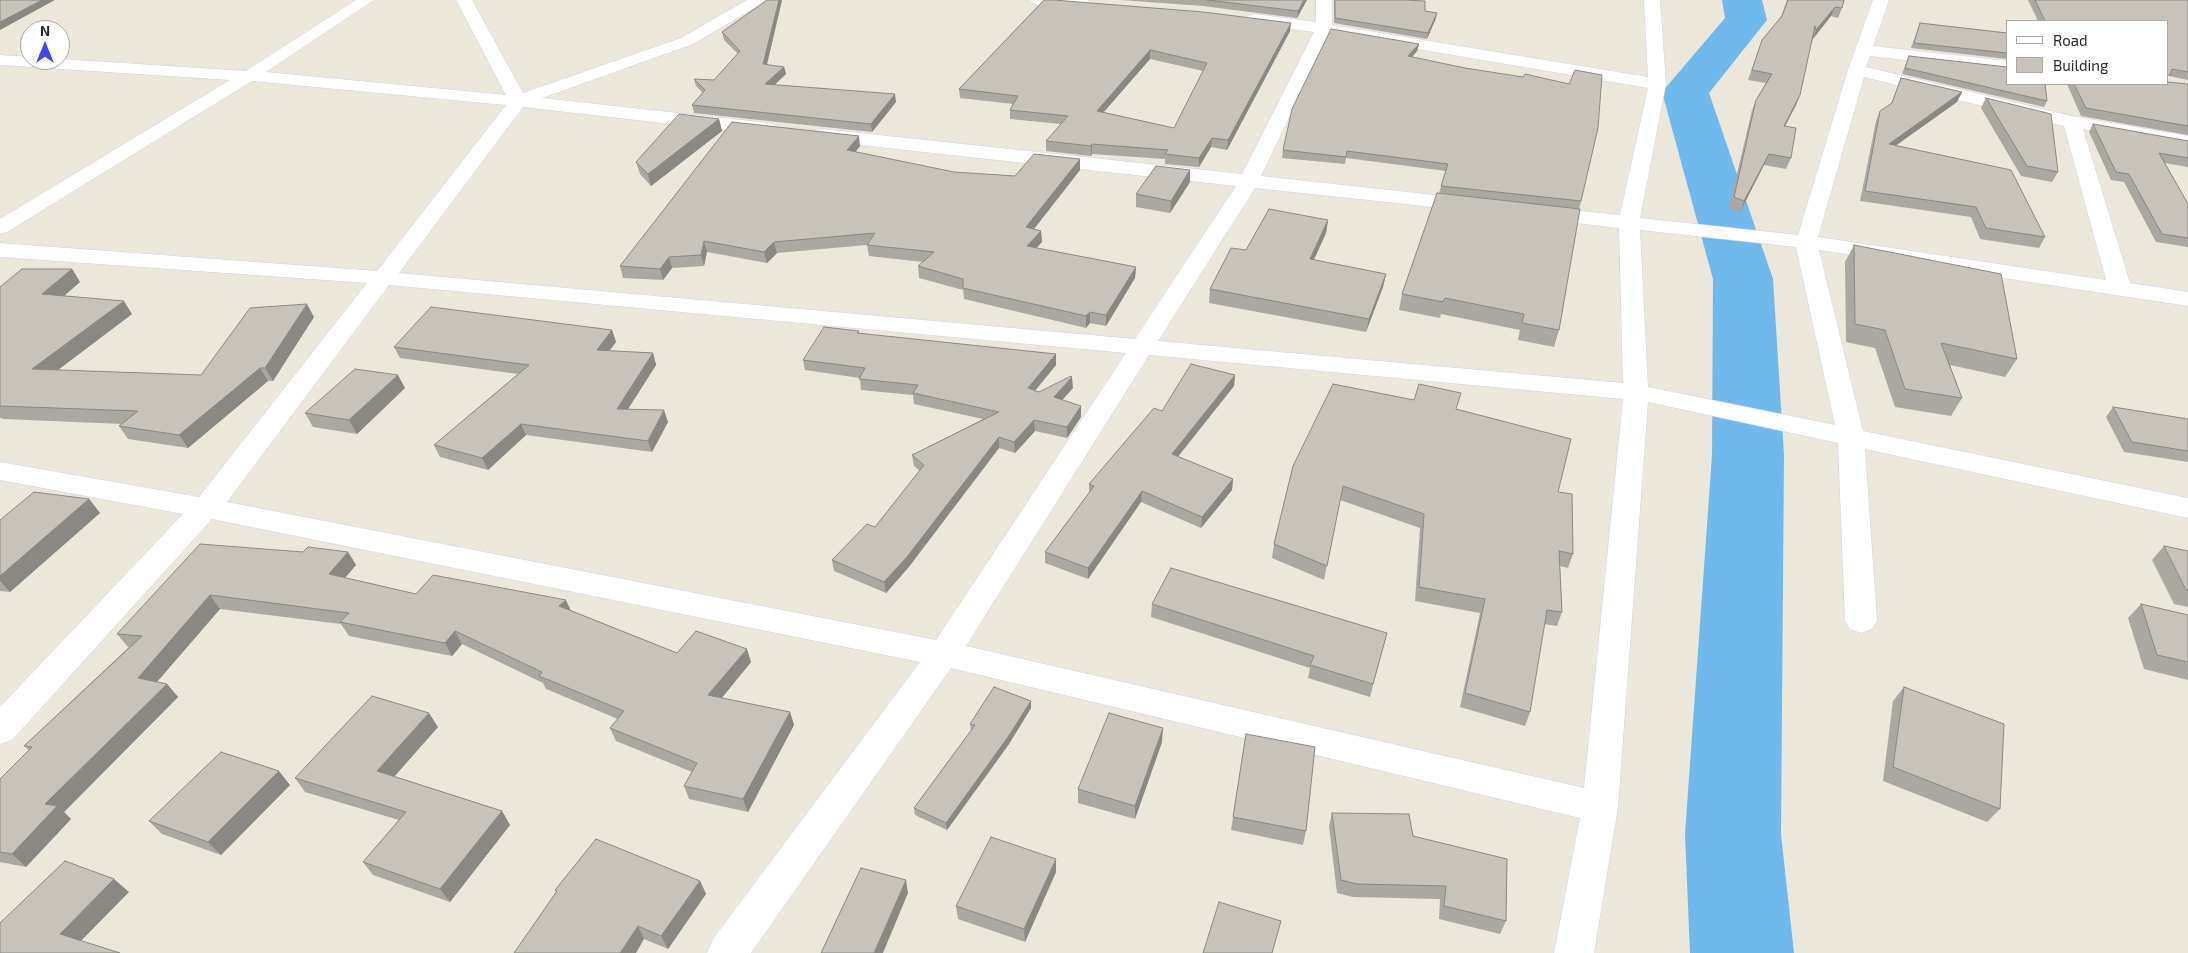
<!DOCTYPE html>
<style>
body{margin:0}
#map{position:relative;width:2188px;height:953px;overflow:hidden;background:#ebe7db;font-family:"Exo 2",sans-serif}
canvas{display:block}
.legend{position:absolute;left:2006px;top:20px;width:162px;height:65px;box-sizing:border-box;background:#fff;border:1px solid #a9a9a9;margin:0;padding:6px 9px;list-style:none;font-size:15px;color:#292929}
.legend li{display:flex;align-items:center;gap:10px;height:25px}
.legend b{width:25px;border:1px solid #a9a9a9}
.north{position:absolute;left:20px;top:20px;width:50px;height:50px;box-sizing:border-box;background:#fff;border:1px solid #a9a9a9;border-radius:50%;rotate:0deg;font-size:14px;font-weight:700;line-height:20px;text-align:center;color:#292929}
.north::after{content:'';display:block;margin:auto;width:18px;height:22px;background:#3d45f6;clip-path:polygon(50% 0,100% 100%,50% 72%,0 100%)}
</style>
<div id="map">
<canvas width="2188" height="953"></canvas>
<ul class="legend">
<li><b style="height:6px;background:#fff"></b>Road</li>
<li><b style="height:14px;background:#c7c3bb"></b>Building</li>
</ul>
<div class="north">N</div>
</div>
<script>
const c = document.querySelector('canvas').getContext('2d');
c.lineJoin = 'round';
const toPath = rows => new Path2D(rows.map(r => 'M' + r).join(''));
function fill(path, color) { c.fillStyle = color; c.fill(path, 'evenodd'); }
function trace(path, color, width, dash) { c.strokeStyle = color; c.lineWidth = width; c.lineCap = dash ? 'butt' : 'round'; c.setLineDash(dash || []); c.stroke(path); }
fill(toPath([
 [1722,0,1762,0,1767,20,1709,93,1773,279,1784,455,1781,834,1794,953,1690,953,1685,834,1712,455,1713,279,1662,92,1725,18,1722,0]
]), '#70b9ec');
const street = toPath([
 [356,0,374,0,266,72,506,95,456,0,472,0,523,93,681,38,747,0,766,0,763,3,693,44,542,98,768,123,775,125,777,129,775,133,768,135,523,107,399,273,1135,339,1236,186,823,141,816,139,814,135,816,131,823,129,1242,174,1314,32,1254,24,1248,22,1246,19,1248,16,1254,14,1316,22,1316,0,1332,0,1332,25,1648,77,1644,0,1660,0,1666,84,1640,218,1798,235,1848,70,1873,0,1889,0,1873,46,2007,61,2007,71,1870,56,1866,67,2072,116,2188,136,2188,148,2083,129,2130,283,2188,292,2188,306,1819,250,1863,431,2188,498,2188,518,1865,449,1877,621,1872,629,1861,633,1850,629,1845,621,1838,443,1648,402,1618,807,1594,953,1554,953,1580,818,951,668,751,953,707,953,713,939,920,662,212,519,12,740,0,744,0,707,183,514,0,480,0,462,199,497,367,283,0,257,0,243,377,271,506,105,252,81,7,232,0,234,0,219,230,80,0,65,0,55,30,57,30,60,60,59,246,71,356,0],
 [1329,34,1648,88,1620,215,1541,207,1534,209,1531,213,1534,217,1541,219,1619,228,1623,383,1158,341,1255,188,1471,211,1478,209,1481,205,1478,201,1471,199,1261,176,1329,34],
 [1864,77,2064,126,2106,280,1818,237,1864,77],
 [1640,230,1796,247,1835,425,1648,387,1640,230],
 [389,285,1126,353,936,640,227,502,389,285],
 [1149,355,1623,399,1584,788,966,646,1149,355],
 [1030,0,1088,0,1090,3,1087,6,1082,8,1038,5,1033,3,1030,0]
]);
trace(street, '#d1d1e2', 1);
fill(street, '#fff');
fill(toPath([
 [782,0,767,65,784,67,786,74,774,85,896,102,872,132,694,113,692,105,703,93,696,86,694,79,714,80,738,54,724,40,722,32],
 [1044,0,1290,31,1227,150,1211,147,1199,167,1165,164,1165,159,1092,154,1091,156,1046,151,1046,141,1061,124,1010,119,1010,110,1013,104,960,98,959,89],
 [1150,59,1203,71,1174,128,1103,112],
 [1121,0,1307,0,1297,18,1203,6],
 [1334,0,1404,0,1425,11,1436,18,1427,39,1334,23],
 [1787,0,1844,0,1842,8,1838,18,1831,16,1812,40,1796,105,1785,126,1791,158,1786,169,1764,165,1740,212,1729,208,1752,110,1756,100,1766,83,1748,80,1762,40,1781,17],
 [2028,0,2188,0,2188,80,2169,76,2167,21,2038,21],
 [1920,23,2007,33,2007,59,1911,48],
 [1419,44,1417,51,1412,57,1581,201,1579,209,1439,193,1446,171,1346,158,1345,164,1282,158,1283,150],
 [1909,56,2047,101,2044,107,1902,74],
 [1901,78,1962,92,1957,102,1896,145,2045,237,2039,248,1980,239,1971,217,1860,201,1876,121,1880,111,1891,104],
 [2067,84,2188,84,2188,135,2081,116],
 [1986,98,2058,172,2052,182,2021,176,1981,108],
 [719,119,722,131,651,186,640,174,636,162],
 [2093,124,2188,141,2188,167,2165,163,2188,204,2188,247,2156,242,2124,182,2111,180,2089,132],
 [860,146,855,152,954,172,1015,176,1080,159,1080,170,1034,229,1041,231,1042,242,1036,248,1136,267,1135,278,1106,326,1090,323,1086,328,964,299,963,290,919,278,918,266,923,262,869,256,867,245,777,253,767,263,707,252,704,266,672,268,663,280,623,278,620,266],
 [1190,170,1190,182,1170,213,1136,207,1136,194],
 [1437,193,1559,330,1554,347,1518,340,1520,330,1441,314,1440,318,1399,310,1402,294],
 [1328,220,1326,233,1314,260,1386,274,1383,287,1366,332,1209,303,1210,289,1246,250],
 [1854,245,2017,359,2005,377,1950,365,1962,398,1951,416,1895,407,1875,348,1846,342,1845,262],
 [72,269,80,282,64,296,132,314,58,370,201,375,314,317,273,381,268,381,188,448,128,439,119,426,122,424,4,419,0,418,0,287],
 [612,330,616,342,609,351,653,353,656,365,628,409,668,422,652,452,526,435,488,470,440,457,434,445,518,374,400,358,394,347],
 [859,331,859,334,1056,354,1056,365,1035,391,1039,392,1073,388,1062,400,1081,417,1067,438,1035,431,1015,453,999,448,908,568,886,593,834,571,832,560,875,527,920,471,914,466,912,455,983,419,914,404,913,395,861,390,860,378,805,370,803,360],
 [1235,375,1234,386,1178,457,1233,479,1232,490,1201,528,1141,502,1088,579,1045,563,1045,552,1089,493,1089,484,1162,411],
 [405,388,357,434,313,427,305,413],
 [2113,407,2188,419,2188,462,2124,452,2106,417],
 [1457,409,1558,492,1573,554,1568,568,1560,566,1562,612,1557,626,1544,624,1530,712,1525,726,1460,707,1480,613,1415,601,1420,528,1340,500,1324,580,1272,558,1274,544,1293,466],
 [89,499,100,513,10,592,0,591,0,520],
 [2164,546,2188,551,2188,607,2174,604,2152,560],
 [303,552,348,552,356,565,345,578,416,594,570,610,677,653,751,662,721,698,790,712,794,725,748,812,689,799,684,786,692,772,616,741,610,728,618,719,546,689,543,683,462,644,452,656,349,636,341,624,220,609,157,682,167,684,178,697,64,812,71,819,26,867,0,862,0,779,29,750,24,746,129,647,128,647,117,634],
 [1152,604,1387,633,1370,697,1308,678,1310,668,1151,617],
 [2141,604,2188,615,2188,680,2144,669,2128,618],
 [1904,687,2000,809,1987,822,1883,781,1893,701],
 [1031,701,1031,708,1009,744,947,830,915,815,914,808,971,731,970,724],
 [438,727,394,776,502,811,510,825,450,902,373,875,363,862,399,820,305,792,295,778],
 [1246,734,1306,831,1303,845,1231,830],
 [1162,742,1135,819,1078,803,1078,789],
 [290,785,221,855,162,834,149,821],
 [1332,813,1413,836,1506,921,1500,934,1439,919,1440,899,1353,897,1337,893,1329,826],
 [1056,872,1025,942,958,919,956,906],
 [700,881,706,894,668,949,644,939,556,892,555,890]
]), '#aba8a1');
fill(toPath([
 [42,0,55,0,0,30,0,22],
 [779,0,782,0,765,72,763,64],
 [1304,0,1307,0,1297,18,1298,11],
 [1835,7,1831,16,1812,40,1816,30],
 [1437,13,1436,18,1427,39,1428,33],
 [1291,23,1290,31,1227,150,1228,140],
 [1419,44,1417,51,1407,63,1408,56],
 [1150,50,1150,59,1097,120,1097,111],
 [784,67,786,74,767,92,765,84],
 [1962,92,1957,102,1884,154,1889,144],
 [895,94,896,102,872,132,871,124],
 [1800,95,1796,105,1780,136,1784,126],
 [719,119,722,131,651,186,648,174],
 [859,136,860,146,848,161,847,150],
 [1212,138,1211,147,1199,167,1199,158],
 [1092,144,1092,154,1091,156,1091,146],
 [1769,154,1764,165,1740,212,1744,201],
 [1080,159,1080,170,1027,238,1026,227],
 [1190,170,1190,182,1170,213,1171,201],
 [1328,220,1326,233,1308,272,1310,259],
 [1041,231,1042,242,1028,257,1027,246],
 [704,241,707,252,704,266,701,255],
 [774,242,777,253,767,263,764,252],
 [669,257,672,268,663,280,660,269],
 [1136,267,1135,278,1106,326,1106,315],
 [72,269,80,282,51,307,42,294],
 [1386,274,1383,287,1366,332,1369,319],
 [124,301,132,314,42,382,32,369],
 [307,304,314,317,273,381,265,368],
 [1090,312,1090,323,1086,328,1086,316],
 [612,330,616,342,601,362,597,350],
 [653,353,656,365,621,420,617,409],
 [1056,354,1056,365,1028,399,1028,388],
 [260,368,268,381,188,448,179,435],
 [398,375,405,388,357,434,349,420],
 [1235,375,1234,386,1171,465,1172,454],
 [1072,377,1073,388,1055,408,1054,397],
 [1081,406,1081,417,1067,438,1067,427],
 [664,410,668,422,652,452,648,441],
 [1034,420,1035,431,1015,453,1014,442],
 [521,424,526,435,488,470,482,458],
 [999,437,999,448,908,568,886,593,884,582],
 [1233,479,1232,490,1201,528,1202,517],
 [1142,491,1141,502,1088,579,1088,568],
 [89,499,100,513,10,592,0,581,0,576],
 [348,552,356,565,337,587,329,574],
 [210,595,220,609,149,691,138,678],
 [566,600,572,613,559,606],
 [455,631,462,644,452,656,445,643],
 [747,649,751,662,713,709,708,695],
 [167,684,178,697,64,812,71,819,26,867,12,854,45,804],
 [1031,701,1031,708,1009,744,947,830,946,823],
 [790,712,794,725,748,812,743,799],
 [429,713,438,727,387,785,377,771],
 [1163,728,1162,742,1135,819,1135,806],
 [279,771,290,785,221,855,208,842],
 [502,811,510,825,450,902,440,889],
 [1056,859,1056,872,1025,942,1024,929],
 [114,879,129,892,75,947,60,934],
 [906,880,908,893,883,953,874,953],
 [700,881,706,894,668,949,661,936],
 [638,926,644,939,636,953,620,953]
]), '#8b8883');
const building = toPath([
 [0,0,42,0,0,22,0,0],
 [767,0,779,0,763,64,784,67,765,84,895,94,871,124,692,105,705,90,694,79,714,80,740,51,722,32,767,0],
 [1044,0,1054,0,1203,12,1291,23,1228,140,1212,138,1199,158,1165,154,1168,150,1092,144,1091,146,1046,141,1068,116,1010,110,1018,96,959,89,1044,0],
 [1150,50,1207,63,1174,128,1097,111,1150,50],
 [1207,0,1304,0,1298,11,1207,0],
 [1335,0,1404,0,1425,1,1425,11,1437,13,1428,33,1335,18,1335,0],
 [1788,0,1844,0,1842,8,1835,7,1816,30,1815,26,1800,95,1784,126,1796,128,1791,158,1769,154,1744,201,1734,197,1756,100,1772,74,1752,70,1762,40,1782,16,1788,0],
 [2035,0,2188,0,2188,72,2172,69,2170,75,2167,75,2167,21,2045,21,2035,0],
 [1920,23,2007,33,2007,53,1914,43,1920,23],
 [1331,29,1419,44,1408,56,1465,68,1523,77,1525,74,1569,84,1575,70,1602,75,1598,128,1581,201,1441,186,1448,164,1347,151,1346,157,1283,150,1292,109,1331,29],
 [1909,56,2007,67,2007,84,2045,84,2047,101,1905,68,1909,56],
 [1901,78,1962,92,1889,144,2011,170,2045,237,1986,228,1976,207,1865,191,1880,111,1892,103,1901,78],
 [2167,82,2188,84,2188,126,2086,108,2074,84,2167,84,2167,82],
 [1986,98,2051,114,2058,172,2027,166,1986,98],
 [679,114,719,119,648,174,636,162,679,114],
 [732,122,859,136,847,150,954,172,1015,176,1034,154,1080,159,1026,227,1041,231,1027,246,1136,267,1106,315,1090,312,1086,316,963,288,963,279,918,266,934,252,867,245,875,233,774,242,764,252,704,241,701,255,669,257,660,269,620,266,732,122],
 [2093,124,2188,141,2188,158,2159,153,2188,204,2188,238,2162,234,2129,174,2116,172,2093,124],
 [1156,166,1190,170,1171,201,1136,194,1156,166],
 [1437,193,1580,209,1559,330,1522,323,1524,314,1445,298,1443,302,1402,294,1437,193],
 [1269,209,1328,220,1310,259,1386,274,1369,319,1210,289,1231,248,1246,250,1269,209],
 [1854,245,2001,274,2017,359,1941,343,1962,398,1905,389,1885,330,1855,324,1854,245],
 [22,269,72,269,42,294,124,301,32,369,201,375,250,308,307,304,265,368,260,368,179,435,119,426,138,411,0,406,0,287,22,269],
 [431,307,612,330,597,350,653,353,617,409,664,410,648,441,521,424,482,458,434,445,529,365,394,347,431,307],
 [824,327,859,331,857,333,1056,354,1028,388,1039,392,1071,376,1072,377,1054,397,1081,406,1067,427,1034,420,1014,442,999,437,907,557,884,582,832,560,867,524,875,527,924,465,912,455,999,412,913,393,918,385,859,379,865,368,803,360,824,327],
 [1191,364,1235,375,1172,454,1233,479,1202,517,1142,491,1088,568,1045,552,1094,486,1089,484,1154,408,1162,411,1191,364],
 [355,369,398,375,349,420,305,413,355,369],
 [1333,384,1414,400,1419,384,1461,393,1456,409,1571,439,1558,492,1572,494,1573,554,1559,551,1562,612,1547,610,1530,712,1465,693,1485,599,1419,587,1424,514,1343,486,1327,566,1274,544,1293,466,1333,384],
 [2113,407,2188,419,2188,451,2132,442,2113,407],
 [34,492,89,499,0,576,0,520,34,492],
 [200,544,303,552,308,547,348,552,329,574,416,594,433,575,566,600,559,606,677,653,696,631,747,649,708,695,790,712,743,799,684,786,697,763,610,728,624,711,539,676,542,672,455,631,445,643,340,622,349,613,210,595,138,678,167,684,45,804,57,806,12,854,0,852,0,779,32,747,24,746,142,636,117,634,200,544],
 [2164,546,2188,551,2188,590,2186,590,2164,546],
 [1171,568,1387,633,1373,684,1310,665,1314,656,1152,604,1171,568],
 [2141,604,2188,615,2188,662,2157,655,2141,604],
 [994,687,1031,701,1008,737,946,823,914,808,975,725,970,724,994,687],
 [1904,687,2004,724,2000,809,1893,767,1904,687],
 [372,696,429,713,377,771,502,811,440,889,363,862,406,812,295,778,372,696],
 [1109,713,1163,728,1135,806,1078,789,1109,713],
 [1246,734,1315,747,1306,831,1233,817,1246,734],
 [221,752,279,771,208,842,149,821,221,752],
 [1332,813,1409,814,1413,836,1507,859,1506,921,1444,906,1446,886,1357,884,1341,880,1332,813],
 [991,837,1056,859,1024,929,956,906,991,837],
 [596,839,700,881,661,936,638,926,620,953,514,953,557,891,555,890,596,839],
 [65,861,114,879,60,934,120,953,0,953,0,923,65,861],
 [861,868,906,880,874,953,821,953,861,868],
 [1219,902,1281,921,1272,953,1203,953,1219,902]
]);
fill(building, '#c7c3bb');
trace(building, '#8b8883', 1);
</script>
